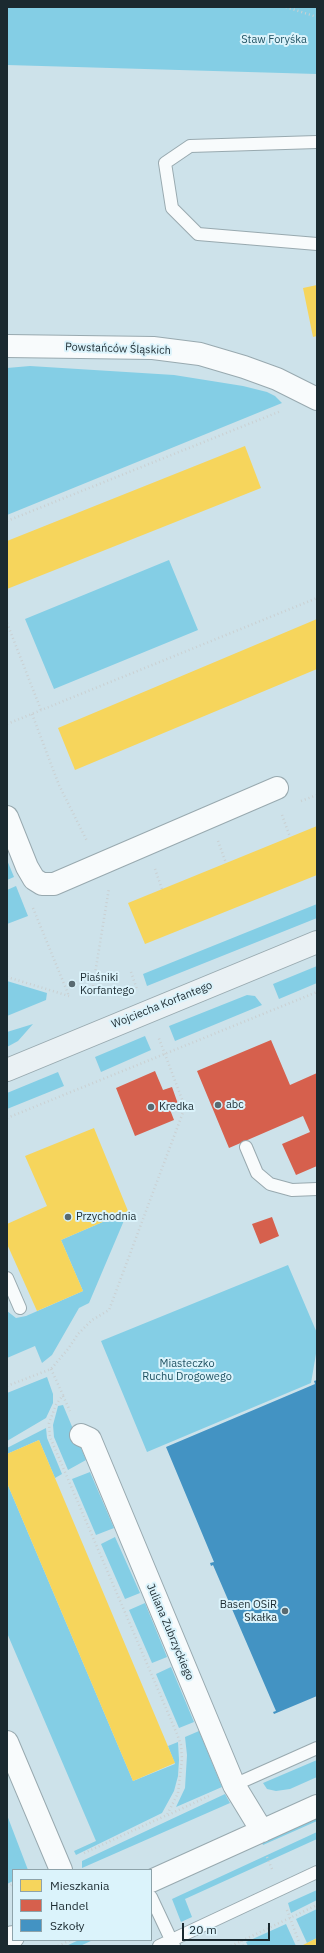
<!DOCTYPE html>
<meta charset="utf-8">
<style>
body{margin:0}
#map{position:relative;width:324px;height:1953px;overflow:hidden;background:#cde2ea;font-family:"IBM Plex Sans",sans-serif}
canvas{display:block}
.frame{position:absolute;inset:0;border:8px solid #1b2a30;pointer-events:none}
.legend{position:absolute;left:12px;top:1869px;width:140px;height:72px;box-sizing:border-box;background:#dbf3fb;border:1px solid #8ea3aa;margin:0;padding:5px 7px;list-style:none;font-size:12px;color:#1b2a30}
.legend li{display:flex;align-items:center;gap:8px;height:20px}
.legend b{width:20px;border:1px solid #8ea3aa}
.scale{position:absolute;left:182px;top:1923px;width:88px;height:18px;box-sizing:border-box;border:2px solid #1b2a30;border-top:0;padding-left:5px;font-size:12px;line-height:14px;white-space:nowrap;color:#1b2a30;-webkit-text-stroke:3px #dbf3fb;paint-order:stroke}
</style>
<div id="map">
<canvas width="324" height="1953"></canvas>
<div class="frame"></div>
<ul class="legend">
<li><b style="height:11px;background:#f6d55c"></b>Mieszkania</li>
<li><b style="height:11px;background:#d6604d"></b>Handel</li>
<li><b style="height:11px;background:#4393c3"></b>Szkoły</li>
</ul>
<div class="scale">20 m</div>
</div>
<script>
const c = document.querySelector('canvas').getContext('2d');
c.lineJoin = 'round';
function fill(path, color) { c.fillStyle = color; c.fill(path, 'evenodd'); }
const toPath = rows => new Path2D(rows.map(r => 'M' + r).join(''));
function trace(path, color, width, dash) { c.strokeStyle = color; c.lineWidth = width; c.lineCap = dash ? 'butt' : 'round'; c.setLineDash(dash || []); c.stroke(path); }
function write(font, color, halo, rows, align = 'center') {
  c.font = font + ' "IBM Plex Sans",sans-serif'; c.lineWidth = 4; c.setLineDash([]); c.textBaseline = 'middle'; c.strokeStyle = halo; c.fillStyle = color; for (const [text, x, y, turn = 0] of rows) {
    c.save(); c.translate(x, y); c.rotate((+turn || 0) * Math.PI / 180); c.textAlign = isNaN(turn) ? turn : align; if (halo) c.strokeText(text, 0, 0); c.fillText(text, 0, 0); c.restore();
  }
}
fill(toPath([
 [7,7,317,7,317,74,7,65],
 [30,366,174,375,243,386,267,392,275,396,282,403,7,515,7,368],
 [169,560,198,630,54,689,25,619],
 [7,860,14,877,7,880],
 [16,886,28,916,7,924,7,890],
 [317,904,317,918,147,986,143,974],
 [317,966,317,983,279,999,273,984],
 [7,981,47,993,46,1000,7,1016],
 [247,995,255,996,262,1005,175,1041,169,1026],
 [33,1024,18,1041,7,1047,7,1032],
 [145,1036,151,1050,101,1072,95,1057],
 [58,1072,64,1086,7,1109,7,1093],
 [128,1211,89,1303,79,1308,52,1355,42,1363,35,1346,7,1358,7,1311,16,1318,26,1316,83,1291,61,1240],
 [288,1265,317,1333,317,1348,311,1383,147,1452,101,1341],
 [47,1377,53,1394,53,1403,46,1418,7,1441,7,1393],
 [63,1405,86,1460,68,1470,54,1437,53,1425,57,1410,58,1406],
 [46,1428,47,1438,62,1474,55,1478,39,1440,7,1454,7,1448],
 [90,1472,114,1528,96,1535,72,1479],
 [7,1483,133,1781,175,1764,168,1746,178,1742,179,1760,178,1776,174,1791,162,1813,76,1855,74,1851,96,1841,7,1633],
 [115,1537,140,1593,125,1599,101,1544],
 [145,1603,167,1657,152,1663,129,1610],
 [171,1667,194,1722,179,1728,156,1674],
 [199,1731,222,1787,176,1807,185,1788,187,1755,185,1737],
 [317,1760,317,1777,290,1789,276,1791,267,1789,263,1783],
 [225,1794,230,1803,82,1868,82,1861],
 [7,1815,28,1870,13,1870,13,1881,7,1884],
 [317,1816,317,1821,263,1845,261,1841],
 [317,1832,317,1839,185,1899,192,1917,181,1922,172,1899],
 [317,1890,317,1900,291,1913,288,1903],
 [317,1909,317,1938,307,1943,296,1919],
 [286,1924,296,1946,248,1946,246,1942],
 [79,1940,93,1940,80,1946,66,1946]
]), '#84cee5');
fill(toPath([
 [317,285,317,336,313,337,303,288],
 [245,446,261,488,7,589,7,541],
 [317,619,317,669,75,770,58,728],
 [317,826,317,875,145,944,128,903],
 [94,1128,128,1211,61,1240,83,1291,37,1311,7,1244,7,1224,47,1206,25,1156],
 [39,1440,175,1763,133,1781,7,1483,7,1454],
 [317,1938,317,1946,301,1946]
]), '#f6d55c');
fill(toPath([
 [271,1040,290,1085,317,1073,317,1166,296,1175,282,1144,310,1132,303,1116,229,1148,197,1071],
 [155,1071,163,1090,172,1087,178,1104,169,1107,174,1120,135,1136,116,1088],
 [272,1217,279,1236,260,1244,252,1224]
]), '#d6604d');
fill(toPath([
 [317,1380,317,1696,274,1714,273,1712,276,1711,213,1565,211,1566,210,1563,214,1562,166,1447,315,1384,314,1381]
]), '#4393c3');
const lane = toPath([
 [317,142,190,146,165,163,172,208,198,234,317,244],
 [246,1147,257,1173,270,1184,292,1190,317,1189],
 [7,1278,20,1308],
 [234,1785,317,1748],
 [151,1897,174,1946],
 [159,1946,317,1872]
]);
const street = toPath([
 [7,346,153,348,200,354,244,367,277,379,317,399],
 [7,817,27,867,34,879,42,884,54,884,277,788],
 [81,1435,90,1439,234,1785,262,1831],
 [7,1742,61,1870],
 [151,1881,317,1806],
 [7,1939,13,1937]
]);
const secondary = toPath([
 [7,1070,317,942]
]);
trace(lane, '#98a9af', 14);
trace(street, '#98a9af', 24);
trace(secondary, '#98a9af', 24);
trace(toPath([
 [286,7,317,17],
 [7,521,281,411],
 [7,623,41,710],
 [32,714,59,785,87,841],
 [7,724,317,598],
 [301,801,317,795],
 [282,815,290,837],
 [218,841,226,863],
 [155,869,162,889],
 [33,908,69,996],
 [131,972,137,989],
 [7,977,69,996],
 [93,986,109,888],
 [7,1118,317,992],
 [51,1369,63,1395,56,1405,49,1423,50,1437,177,1734,181,1745,182,1759,178,1793,167,1815,82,1854],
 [7,1386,51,1369,68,1349,78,1334,92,1320,109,1310,185,1107,158,1036],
 [63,1396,70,1411],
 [168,1815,211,1795],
 [267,1857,272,1869],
 [7,1887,13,1884],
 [287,1910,299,1942],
 [241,1941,243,1946],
 [58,1946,71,1940],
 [231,1946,317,1905]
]), '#cad0d2', 2.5, [1, 3]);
trace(lane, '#f8fbfc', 12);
trace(street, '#f8fbfc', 22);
trace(secondary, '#eaf1f4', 22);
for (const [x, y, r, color] of [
 [72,984,4,"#596a71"],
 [218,1105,4,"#596a71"],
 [151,1107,4,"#596a71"],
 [68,1217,4,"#596a71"],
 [285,1611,4,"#596a71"]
]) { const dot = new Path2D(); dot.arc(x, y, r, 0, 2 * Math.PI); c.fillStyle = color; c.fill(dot); trace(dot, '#dbf3fb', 1.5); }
write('11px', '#215363', '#dbf3fb', [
 ["Staw Foryśka",274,40],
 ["Miasteczko",187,1364],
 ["Ruchu Drogowego",187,1377]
]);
write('11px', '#1b2a30', '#dbf3fb', [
 ["Powstańców Śląskich",118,349,2],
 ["Wojciecha Korfantego",162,1005,-22],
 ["Juliana Zubrzyckiego",170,1632,67]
]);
write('11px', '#1b2a30', '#dbf3fb', [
 ["Piaśniki",80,978],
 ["Korfantego",80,991],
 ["abc",226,1105],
 ["Kredka",159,1107],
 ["Przychodnia",76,1217],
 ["Basen OSiR",277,1605,"right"],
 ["Skałka",277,1618,"right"]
], 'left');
</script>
